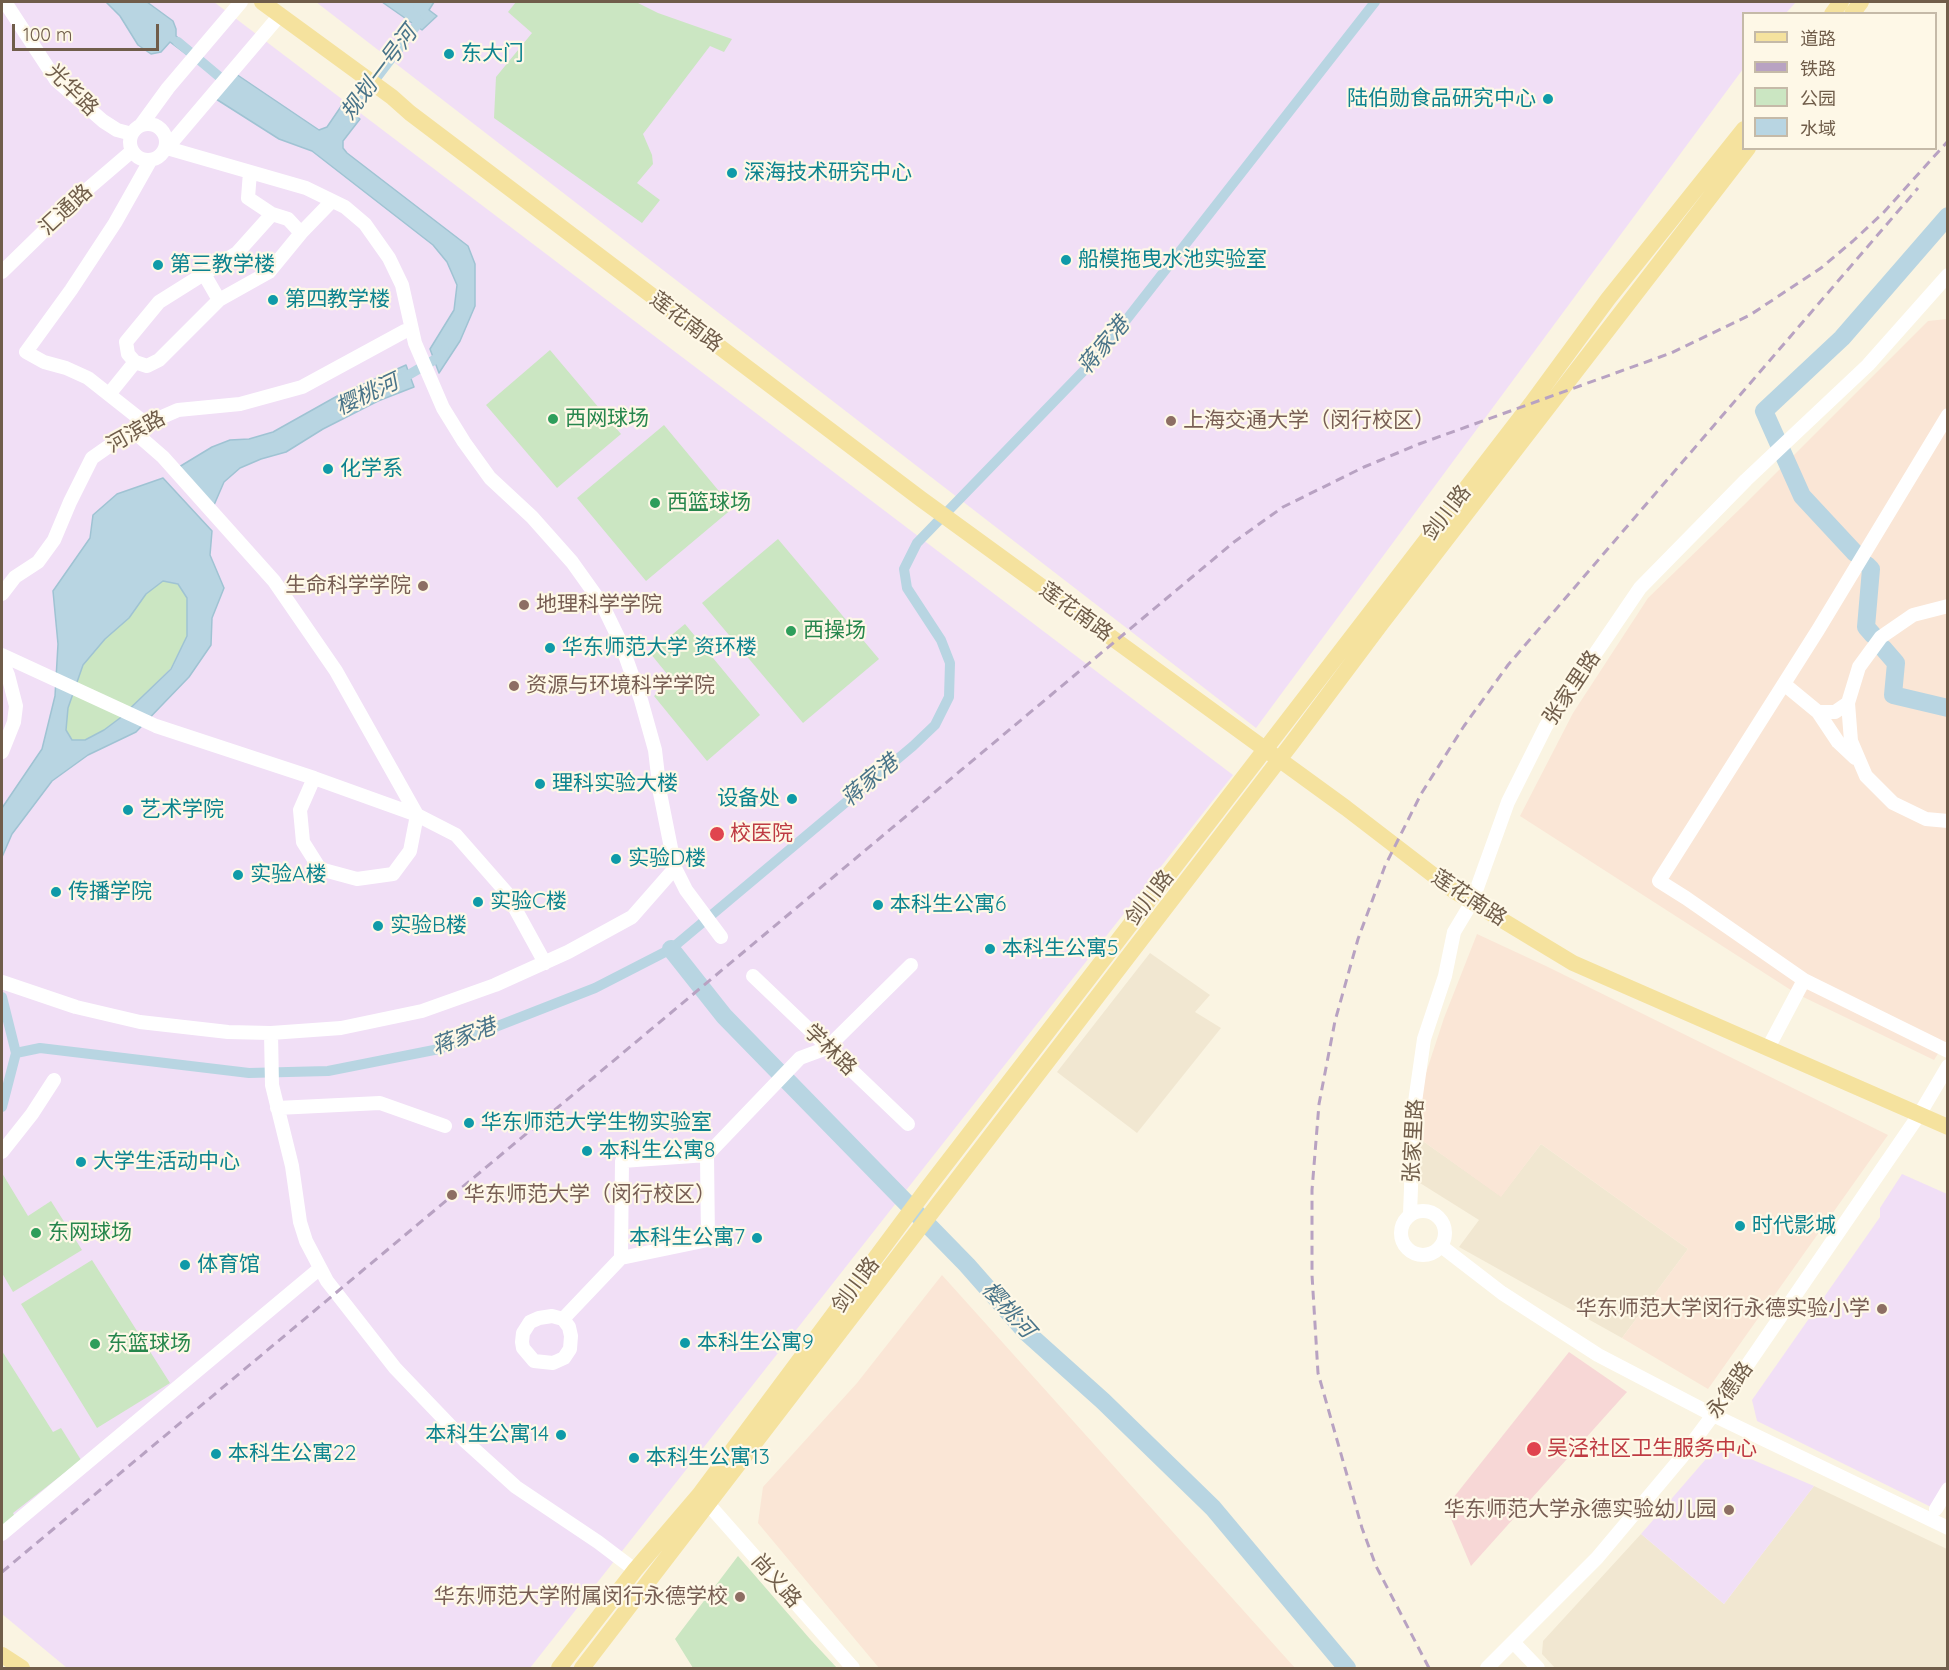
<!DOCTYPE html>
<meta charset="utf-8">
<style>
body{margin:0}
#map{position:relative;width:1949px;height:1670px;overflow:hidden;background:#faf4e2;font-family:Quicksand,"Noto Sans SC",sans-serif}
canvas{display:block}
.frame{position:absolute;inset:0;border:3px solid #705d4a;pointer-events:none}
.legend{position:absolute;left:1742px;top:12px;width:195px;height:138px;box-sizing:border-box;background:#fef8e7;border:2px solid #c5baa8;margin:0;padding:8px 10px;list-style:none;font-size:18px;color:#705d4a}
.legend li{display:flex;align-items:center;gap:12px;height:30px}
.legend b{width:30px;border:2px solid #c5baa8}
.scale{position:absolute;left:12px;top:24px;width:147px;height:27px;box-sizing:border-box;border:3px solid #705d4a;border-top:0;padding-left:8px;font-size:18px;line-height:21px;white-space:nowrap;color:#705d4a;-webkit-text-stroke:4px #fef8e7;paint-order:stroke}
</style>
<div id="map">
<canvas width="1949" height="1670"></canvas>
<div class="frame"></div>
<ul class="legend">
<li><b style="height:8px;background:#f5e29e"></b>道路</li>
<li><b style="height:8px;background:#b8a2c2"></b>铁路</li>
<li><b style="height:16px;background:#cbe6c2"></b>公园</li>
<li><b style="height:16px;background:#b8d5e2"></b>水域</li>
</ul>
<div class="scale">100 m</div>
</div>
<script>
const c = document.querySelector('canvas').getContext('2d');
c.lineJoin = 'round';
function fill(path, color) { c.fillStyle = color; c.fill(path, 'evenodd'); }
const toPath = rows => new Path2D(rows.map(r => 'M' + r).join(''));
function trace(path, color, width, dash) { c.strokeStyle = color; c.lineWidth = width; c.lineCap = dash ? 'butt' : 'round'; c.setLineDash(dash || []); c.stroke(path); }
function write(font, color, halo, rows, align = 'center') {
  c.font = font + ' Quicksand,"Noto Sans SC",sans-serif'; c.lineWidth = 4.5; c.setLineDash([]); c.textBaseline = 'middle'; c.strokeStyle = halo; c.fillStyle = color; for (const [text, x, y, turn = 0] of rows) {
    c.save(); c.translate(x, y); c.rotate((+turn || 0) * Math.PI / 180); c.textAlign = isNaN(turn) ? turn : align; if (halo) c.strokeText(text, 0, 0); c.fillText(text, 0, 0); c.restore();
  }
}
fill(toPath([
 [1150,953,1210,995,1195,1012,1221,1028,1137,1133,1057,1072],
 [1420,1139,1501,1196,1541,1144,1688,1249,1622,1338,1459,1247,1479,1220,1420,1183],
 [1814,1486,1947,1549,1947,1668,1555,1668,1542,1654,1543,1641,1641,1534,1724,1604]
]), '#f1e7d1');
fill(toPath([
 [1947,319,1948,1038,1934,1060,1797,994,1520,816,1573,713,1648,598,1744,505,1928,321],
 [1477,934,1548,967,1888,1135,1708,1389,1622,1338,1688,1249,1541,1144,1501,1197,1420,1139,1421,1088,1444,1018],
 [942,1275,1295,1668,879,1668,758,1523,763,1487,857,1383]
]), '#fae6d6');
fill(toPath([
 [2,2,214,2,1233,775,530,1668,67,1668,2,1614],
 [316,2,1796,2,1786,13,1744,14,1743,69,1256,728],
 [1902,1174,1947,1194,1947,1481,1931,1507,1757,1421,1752,1400,1880,1217,1880,1208],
 [1718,1445,1814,1486,1724,1604,1641,1534]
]), '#f1dff6');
fill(toPath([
 [1569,1352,1627,1392,1471,1566,1446,1507]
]), '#f7d7d6');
fill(toPath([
 [516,2,636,2,658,13,732,39,724,52,710,46,643,134,652,155,653,164,637,183,660,200,642,223,494,118,496,77,532,33,508,12],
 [550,350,621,434,557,488,486,405],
 [664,425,733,508,646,581,577,498],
 [778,539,879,659,803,723,702,603],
 [163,581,178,584,187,598,187,636,171,668,120,718,104,730,85,740,72,740,65,729,68,708,83,665,105,639,129,618,146,594],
 [685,624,760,715,707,761,654,696,672,680,650,653],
 [2,1173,28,1216,51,1201,82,1250,13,1292,2,1273],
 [92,1260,170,1383,97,1428,21,1304],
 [2,1351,53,1432,61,1428,81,1460,13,1513,15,1517,2,1525],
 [738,1556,810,1639,837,1668,693,1668,675,1639]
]), '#cbe6c2');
const water = toPath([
 [106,2,147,2,173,21,176,29,176,36,191,48,186,54,170,42,161,52,151,54,138,45,120,16,106,2],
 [382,2,434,2,429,10,437,16,422,30,382,2],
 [236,74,319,130,327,127,342,105,360,119,343,141,343,148,347,153,468,246,475,264,475,306,460,341,439,373,430,349,454,310,457,285,447,262,433,245,312,151,279,139,216,99,236,74],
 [406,365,414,387,378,401,323,429,286,452,261,459,240,468,224,482,214,505,179,467,212,447,230,440,249,439,273,432,339,395,406,365],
 [163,478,212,531,210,555,224,588,212,618,211,645,189,677,136,732,88,755,52,781,12,834,2,857,2,808,42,749,55,696,58,644,53,591,90,538,93,515,117,494,163,478],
 [163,581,178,584,187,598,187,636,171,669,120,718,104,730,85,740,72,740,66,730,68,708,83,665,105,639,129,618,146,594,163,581]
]);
fill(water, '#b8d5e2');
trace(water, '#9fc3d3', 1.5);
trace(toPath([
 [178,42,228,84],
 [342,123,419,22,405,6,410,2],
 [398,381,441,356,444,350],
 [2,997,16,1053],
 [2,1107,16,1053,40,1048,249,1073,328,1071,439,1049,595,988,671,949,913,746,935,725,949,697,950,663,941,640,907,588,904,569,917,543,1098,356,1375,2]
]), '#b8d5e2', 10);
trace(toPath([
 [1855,553,1802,496,1764,411,1842,338,1948,216],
 [1867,565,1871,569,1866,627,1873,635],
 [1883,648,1896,663,1893,695,1948,708],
 [671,949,724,1016,967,1265,1026,1332,1103,1401,1213,1508,1347,1668]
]), '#b8d5e2', 18);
trace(toPath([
 [5,2,56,80,103,121,117,130,132,134],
 [280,15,167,148,306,188,345,207,365,224,389,258,402,285,415,343,443,408,464,442,490,478,532,517,572,562,602,604,620,641,641,700,655,750,660,793,675,868,686,890,721,937],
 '130 142a18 18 0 1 1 36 0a18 18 0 1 1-36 0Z',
 [141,125,168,88,241,2],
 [250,172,248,198,272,214,288,219,301,233,332,201],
 [2,272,83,193,132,151],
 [204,274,219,300],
 [135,362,128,354,126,342,159,302,237,253,272,214],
 [110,393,135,362,147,366,159,360,219,300,269,272,301,233],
 [145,423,88,378,66,368,44,362,26,352,71,290,115,223,150,161],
 [2,594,15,577,38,562,54,540,70,502,92,458,132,430,178,410,240,404,302,387,405,331],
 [1948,606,1913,615,1881,637,1859,667,1848,703,1851,741,1866,776,1893,803,1926,819,1948,821],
 [2,655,156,726,314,778,300,810,303,842,320,869,357,879,393,874,410,851,417,815,336,671,274,581,163,457,132,430],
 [2,661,8,675,16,706,14,722,2,752],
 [1784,684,1818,712,1838,742,1855,758],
 [1818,712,1835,712,1848,703],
 [314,778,417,815,456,835,506,892,545,963],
 [753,976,908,1124],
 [1804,980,1686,898,1659,881,1818,630,1948,415],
 [2,982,76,1007,140,1022,228,1032,271,1033,341,1028,422,1011,495,985,568,952,632,917,675,868],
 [271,1033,272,1085,292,1166,300,1222,306,1241,327,1281,395,1368,464,1440,516,1487,598,1542,635,1570],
 [1768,1048,1804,980,1948,1051],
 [277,1108,380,1103,445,1126],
 [2,1152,32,1114,54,1080],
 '1401 1233a22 22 0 1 1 44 0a22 22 0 1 1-44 0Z',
 [1410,1214,1414,1109,1424,1039,1445,976,1454,932,1472,902,1508,802,1546,726,1640,588,1746,480,1868,365,1948,275],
 [1441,1246,1502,1293,1598,1355,1713,1415,1948,1528],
 [621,1258,622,1161,707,1155,800,1058,827,1048,911,965],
 [563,1319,569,1327,571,1336,570,1349,564,1358,553,1363,534,1361,523,1348,522,1342,523,1333,530,1322,539,1318,552,1316,563,1319,621,1258,708,1240,707,1155],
 [702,1497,853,1668],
 [1936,1509,1948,1489],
 [2,1534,319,1269],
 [1514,1643,1538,1668],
 [1487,1668,1597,1558,1681,1458,1713,1415,1919,1115,1948,1066]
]), '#fff', 14);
trace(toPath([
 [262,2,392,97,410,113,921,499,1346,808,1454,891,1573,963,1948,1127],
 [1832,14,1841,2],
 [1852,14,1861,2],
 [2,1655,22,1668],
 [559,1668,635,1570,699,1495,929,1186,1531,404,1608,299,1744,129],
 [582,1668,1292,743,1381,624,1748,148]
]), '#f5e29e', 16);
trace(toPath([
 [2,1572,1234,542,1283,507,1364,467,1419,444,1671,353,1750,315,1821,268,1853,241,1884,212,1948,141],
 [1429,1668,1376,1566,1362,1528,1318,1373,1312,1275,1312,1190,1319,1104,1335,1021,1358,939,1385,866,1421,794,1464,726,1508,665,1918,188]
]), '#b8a2c2', 3, [9, 6]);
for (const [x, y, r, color] of [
 [449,54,6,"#0f9aa8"],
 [1548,99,6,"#0f9aa8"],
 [732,173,6,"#0f9aa8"],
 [1066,260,6,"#0f9aa8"],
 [158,265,6,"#0f9aa8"],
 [273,300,6,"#0f9aa8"],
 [553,419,6,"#2e9e5b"],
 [1171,421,6,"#8d6e63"],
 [328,469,6,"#0f9aa8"],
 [655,503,6,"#2e9e5b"],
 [423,586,6,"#8d6e63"],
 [524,605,6,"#8d6e63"],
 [791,631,6,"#2e9e5b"],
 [550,648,6,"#0f9aa8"],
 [514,686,6,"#8d6e63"],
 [540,784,6,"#0f9aa8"],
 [792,799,6,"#0f9aa8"],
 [128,810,6,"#0f9aa8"],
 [717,834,8,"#e0444e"],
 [616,859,6,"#0f9aa8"],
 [238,875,6,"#0f9aa8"],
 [56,892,6,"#0f9aa8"],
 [478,902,6,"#0f9aa8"],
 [878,905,6,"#0f9aa8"],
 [378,926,6,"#0f9aa8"],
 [990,949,6,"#0f9aa8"],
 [469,1123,6,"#0f9aa8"],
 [587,1151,6,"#0f9aa8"],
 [81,1162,6,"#0f9aa8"],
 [452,1195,6,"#8d6e63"],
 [1740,1226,6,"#0f9aa8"],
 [36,1233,6,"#2e9e5b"],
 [757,1238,6,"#0f9aa8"],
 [185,1265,6,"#0f9aa8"],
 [1882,1309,6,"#8d6e63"],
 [685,1343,6,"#0f9aa8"],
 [95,1344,6,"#2e9e5b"],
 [561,1435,6,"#0f9aa8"],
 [1534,1449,8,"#e0444e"],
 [216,1454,6,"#0f9aa8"],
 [634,1458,6,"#0f9aa8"],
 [1729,1510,6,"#8d6e63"],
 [740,1597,6,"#8d6e63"]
]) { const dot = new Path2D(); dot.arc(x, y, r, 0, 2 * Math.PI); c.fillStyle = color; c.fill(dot); trace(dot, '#fef8e7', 2); }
write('21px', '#0d838f', '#fef8e7', [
 ["东大门",461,54],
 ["陆伯勋食品研究中心",1536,99,"right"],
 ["深海技术研究中心",744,173],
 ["船模拖曳水池实验室",1078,260],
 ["第三教学楼",170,265],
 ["第四教学楼",285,300],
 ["化学系",340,469],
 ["华东师范大学 资环楼",562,648],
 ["理科实验大楼",552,784],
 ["设备处",780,799,"right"],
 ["艺术学院",140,810],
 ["实验D楼",628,859],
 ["实验A楼",250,875],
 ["传播学院",68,892],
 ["实验C楼",490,902],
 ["本科生公寓6",890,905],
 ["实验B楼",390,926],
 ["本科生公寓5",1002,949],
 ["华东师范大学生物实验室",481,1123],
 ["本科生公寓8",599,1151],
 ["大学生活动中心",93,1162],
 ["时代影城",1752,1226],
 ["本科生公寓7",745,1238,"right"],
 ["体育馆",197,1265],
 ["本科生公寓9",697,1343],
 ["本科生公寓14",549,1435,"right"],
 ["本科生公寓22",228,1454],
 ["本科生公寓13",646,1458]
], 'left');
write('21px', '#705d4a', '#fef8e7', [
 ["光华路",72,90,45],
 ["汇通路",66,210,-43],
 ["莲花南路",686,322,37],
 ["河滨路",136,432,-29],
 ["剑川路",1447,513,-52],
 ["莲花南路",1076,612,36],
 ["张家里路",1572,688,-56],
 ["剑川路",1150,898,-52],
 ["莲花南路",1469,898,33],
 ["学林路",830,1050,44],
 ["张家里路",1414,1141,-87],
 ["剑川路",856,1285,-53],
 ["永德路",1730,1390,-55],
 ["尚义路",776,1581,49]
]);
write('21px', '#27864d', '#fef8e7', [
 ["西网球场",565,419],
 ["西篮球场",667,503],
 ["西操场",803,631],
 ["东网球场",48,1233],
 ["东篮球场",107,1344]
], 'left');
write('21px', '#785e54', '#fef8e7', [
 ["上海交通大学（闵行校区）",1183,421],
 ["生命科学学院",411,586,"right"],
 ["地理科学学院",536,605],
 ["资源与环境科学学院",526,686],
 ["华东师范大学（闵行校区）",464,1195],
 ["华东师范大学闵行永德实验小学",1870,1309,"right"],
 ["华东师范大学永德实验幼儿园",1717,1510,"right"],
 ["华东师范大学附属闵行永德学校",728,1597,"right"]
], 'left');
write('21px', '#be3a42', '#fef8e7', [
 ["校医院",730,834],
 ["吴泾社区卫生服务中心",1547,1449]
], 'left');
write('italic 22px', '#497489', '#fef8e7', [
 ["规划一号河",379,73,-53],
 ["蒋家港",1104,346,-50],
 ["樱桃河",367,395,-25],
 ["蒋家港",870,781,-40],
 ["蒋家港",464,1037,-20],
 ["樱桃河",1008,1310,48]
]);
</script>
